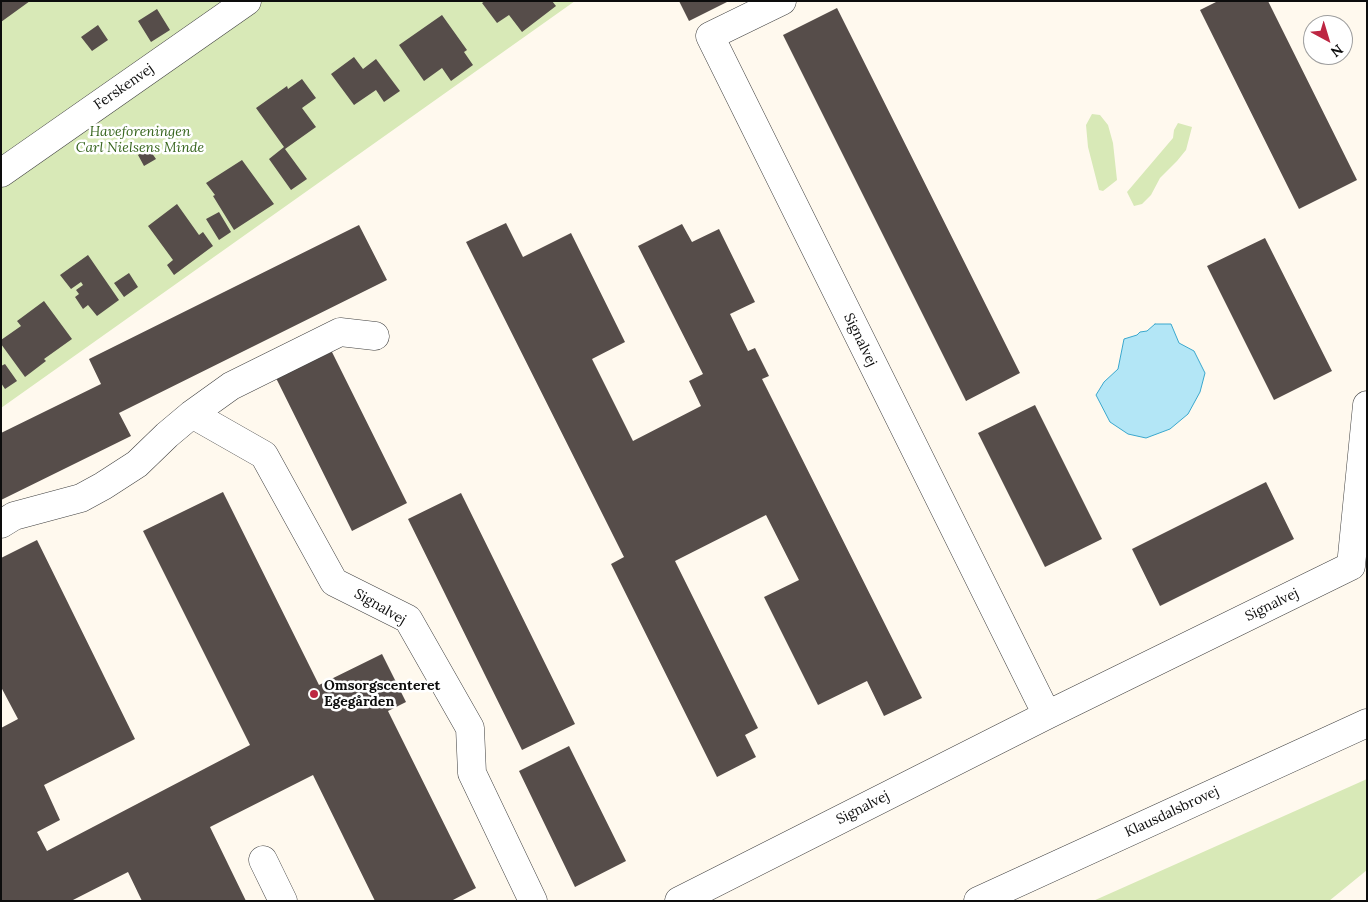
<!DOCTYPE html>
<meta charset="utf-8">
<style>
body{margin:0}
#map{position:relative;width:1368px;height:902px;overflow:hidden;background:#fff9ee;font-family:Lora,serif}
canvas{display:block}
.frame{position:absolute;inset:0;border:2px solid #0d0d0d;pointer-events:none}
.north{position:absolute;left:1303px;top:15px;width:50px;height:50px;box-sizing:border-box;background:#fff;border:1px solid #9e9e9e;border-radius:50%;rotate:141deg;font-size:14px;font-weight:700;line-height:20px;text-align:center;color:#0d0d0d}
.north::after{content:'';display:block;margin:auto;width:18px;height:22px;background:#bd2642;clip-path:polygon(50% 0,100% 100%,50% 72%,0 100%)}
</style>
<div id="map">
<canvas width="1368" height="902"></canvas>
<div class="frame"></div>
<div class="north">N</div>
</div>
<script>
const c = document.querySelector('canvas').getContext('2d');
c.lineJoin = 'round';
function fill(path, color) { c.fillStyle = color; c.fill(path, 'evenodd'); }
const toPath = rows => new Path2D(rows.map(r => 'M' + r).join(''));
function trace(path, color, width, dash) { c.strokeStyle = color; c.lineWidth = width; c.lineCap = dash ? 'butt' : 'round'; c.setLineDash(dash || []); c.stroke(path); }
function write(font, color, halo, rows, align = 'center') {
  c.font = font + ' Lora,serif'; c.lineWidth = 5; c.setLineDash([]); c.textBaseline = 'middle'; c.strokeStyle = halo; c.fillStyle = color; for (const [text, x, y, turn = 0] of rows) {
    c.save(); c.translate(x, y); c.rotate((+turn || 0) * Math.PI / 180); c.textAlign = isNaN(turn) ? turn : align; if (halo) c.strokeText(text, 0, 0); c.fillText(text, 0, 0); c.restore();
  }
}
fill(toPath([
 [1,1,575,1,1,408],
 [1092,114,1100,115,1108,125,1113,143,1117,180,1103,191,1099,190,1088,147,1086,125],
 [1178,123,1192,127,1186,150,1177,161,1160,178,1151,195,1142,204,1134,206,1127,192,1173,138,1174,130],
 [1367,779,1367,870,1329,901,1093,901]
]), '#d8e9b7');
const water = toPath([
 [1155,324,1171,324,1179,343,1194,351,1205,373,1200,392,1188,414,1170,429,1146,438,1128,434,1110,422,1096,395,1104,382,1118,369,1124,339,1137,335,1140,332,1147,331,1155,324]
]);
fill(water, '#b3e6f6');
trace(water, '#3aa7cd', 1);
fill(toPath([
 [1,1,30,1,1,22],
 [485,1,552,1,556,6,522,32,509,15,497,23,482,3],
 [679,1,729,1,689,21],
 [1218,1,1268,1,1357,180,1299,209,1200,10],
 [837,8,1020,373,966,401,783,35],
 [157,9,170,30,151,42,138,21],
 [442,15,467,50,464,52,473,65,451,81,442,68,424,81,399,45],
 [98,25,108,40,92,51,81,37],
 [354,57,363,69,376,59,400,91,384,102,376,90,354,105,331,74],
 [302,79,316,98,302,108,316,127,285,149,307,179,291,190,269,159,284,147,256,108,287,86,288,89],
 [149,149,156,159,144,166,138,155],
 [242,160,274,204,234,230,213,196,215,195,206,183],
 [177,204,199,235,203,232,213,246,174,275,167,265,173,260,148,226],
 [219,212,231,232,219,240,206,219],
 [506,223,523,257,571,233,625,342,592,359,633,441,701,406,689,381,703,374,638,246,682,224,692,242,719,229,755,302,730,314,748,351,755,348,769,376,762,379,922,698,884,716,867,681,818,705,764,597,799,580,766,515,675,561,758,728,745,735,756,757,717,777,611,564,624,557,466,242],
 [359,225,387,280,119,413,131,436,1,500,1,433,101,384,89,359],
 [1265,238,1332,371,1274,400,1207,266],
 [88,255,119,300,97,316,88,305,83,309,75,297,79,294,76,290,83,285,81,282,71,289,60,275],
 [129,273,138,287,124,297,114,283],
 [44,301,72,339,44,359,46,361,25,377,1,344,1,340,21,326,17,321],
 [330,348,407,503,352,531,275,376],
 [5,364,17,381,5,389,1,383,1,366],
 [1035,405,1102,539,1045,567,978,433],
 [1266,482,1294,539,1160,606,1132,549],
 [223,492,319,685,382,654,406,702,388,711,476,888,451,901,375,901,313,775,210,827,246,901,142,901,128,872,71,901,1,901,1,728,18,719,1,687,1,558,37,540,135,739,44,785,60,820,37,832,47,851,250,745,143,531],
 [461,493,575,724,522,750,408,519],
 [569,746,626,861,575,887,519,771]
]), '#564d4a');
const minor = toPath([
 [782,1,710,36,1047,715],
 [1,173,247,1],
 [192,414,264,455,334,582,408,619,470,728,472,773,533,901],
 [1,524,14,516,81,498,103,486,137,464,167,435,192,414,231,386,340,332,375,336],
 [263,860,283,901],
 [679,901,1047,715,1351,566,1367,405],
 [978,901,1367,723]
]);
trace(minor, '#404040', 29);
trace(minor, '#fff', 28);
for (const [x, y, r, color] of [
 [314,694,5,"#bd2642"]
]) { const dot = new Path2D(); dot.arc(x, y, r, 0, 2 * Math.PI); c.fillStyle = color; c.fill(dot); trace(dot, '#fff', 2); }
write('14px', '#0d0d0d', '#fff', [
 ["Ferskenvej",124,87,-35],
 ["Signalvej",860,340,64],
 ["Signalvej",1272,605,-26],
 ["Signalvej",380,607,30],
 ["Signalvej",863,808,-27],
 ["Klausdalsbrovej",1172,812,-25]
]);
write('italic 14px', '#37651e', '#fff', [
 ["Haveforeningen",140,132],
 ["Carl Nielsens Minde",140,148]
]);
write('bold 14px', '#0d0d0d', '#fff', [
 ["Omsorgscenteret",324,686],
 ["Egegården",324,702]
], 'left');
</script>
